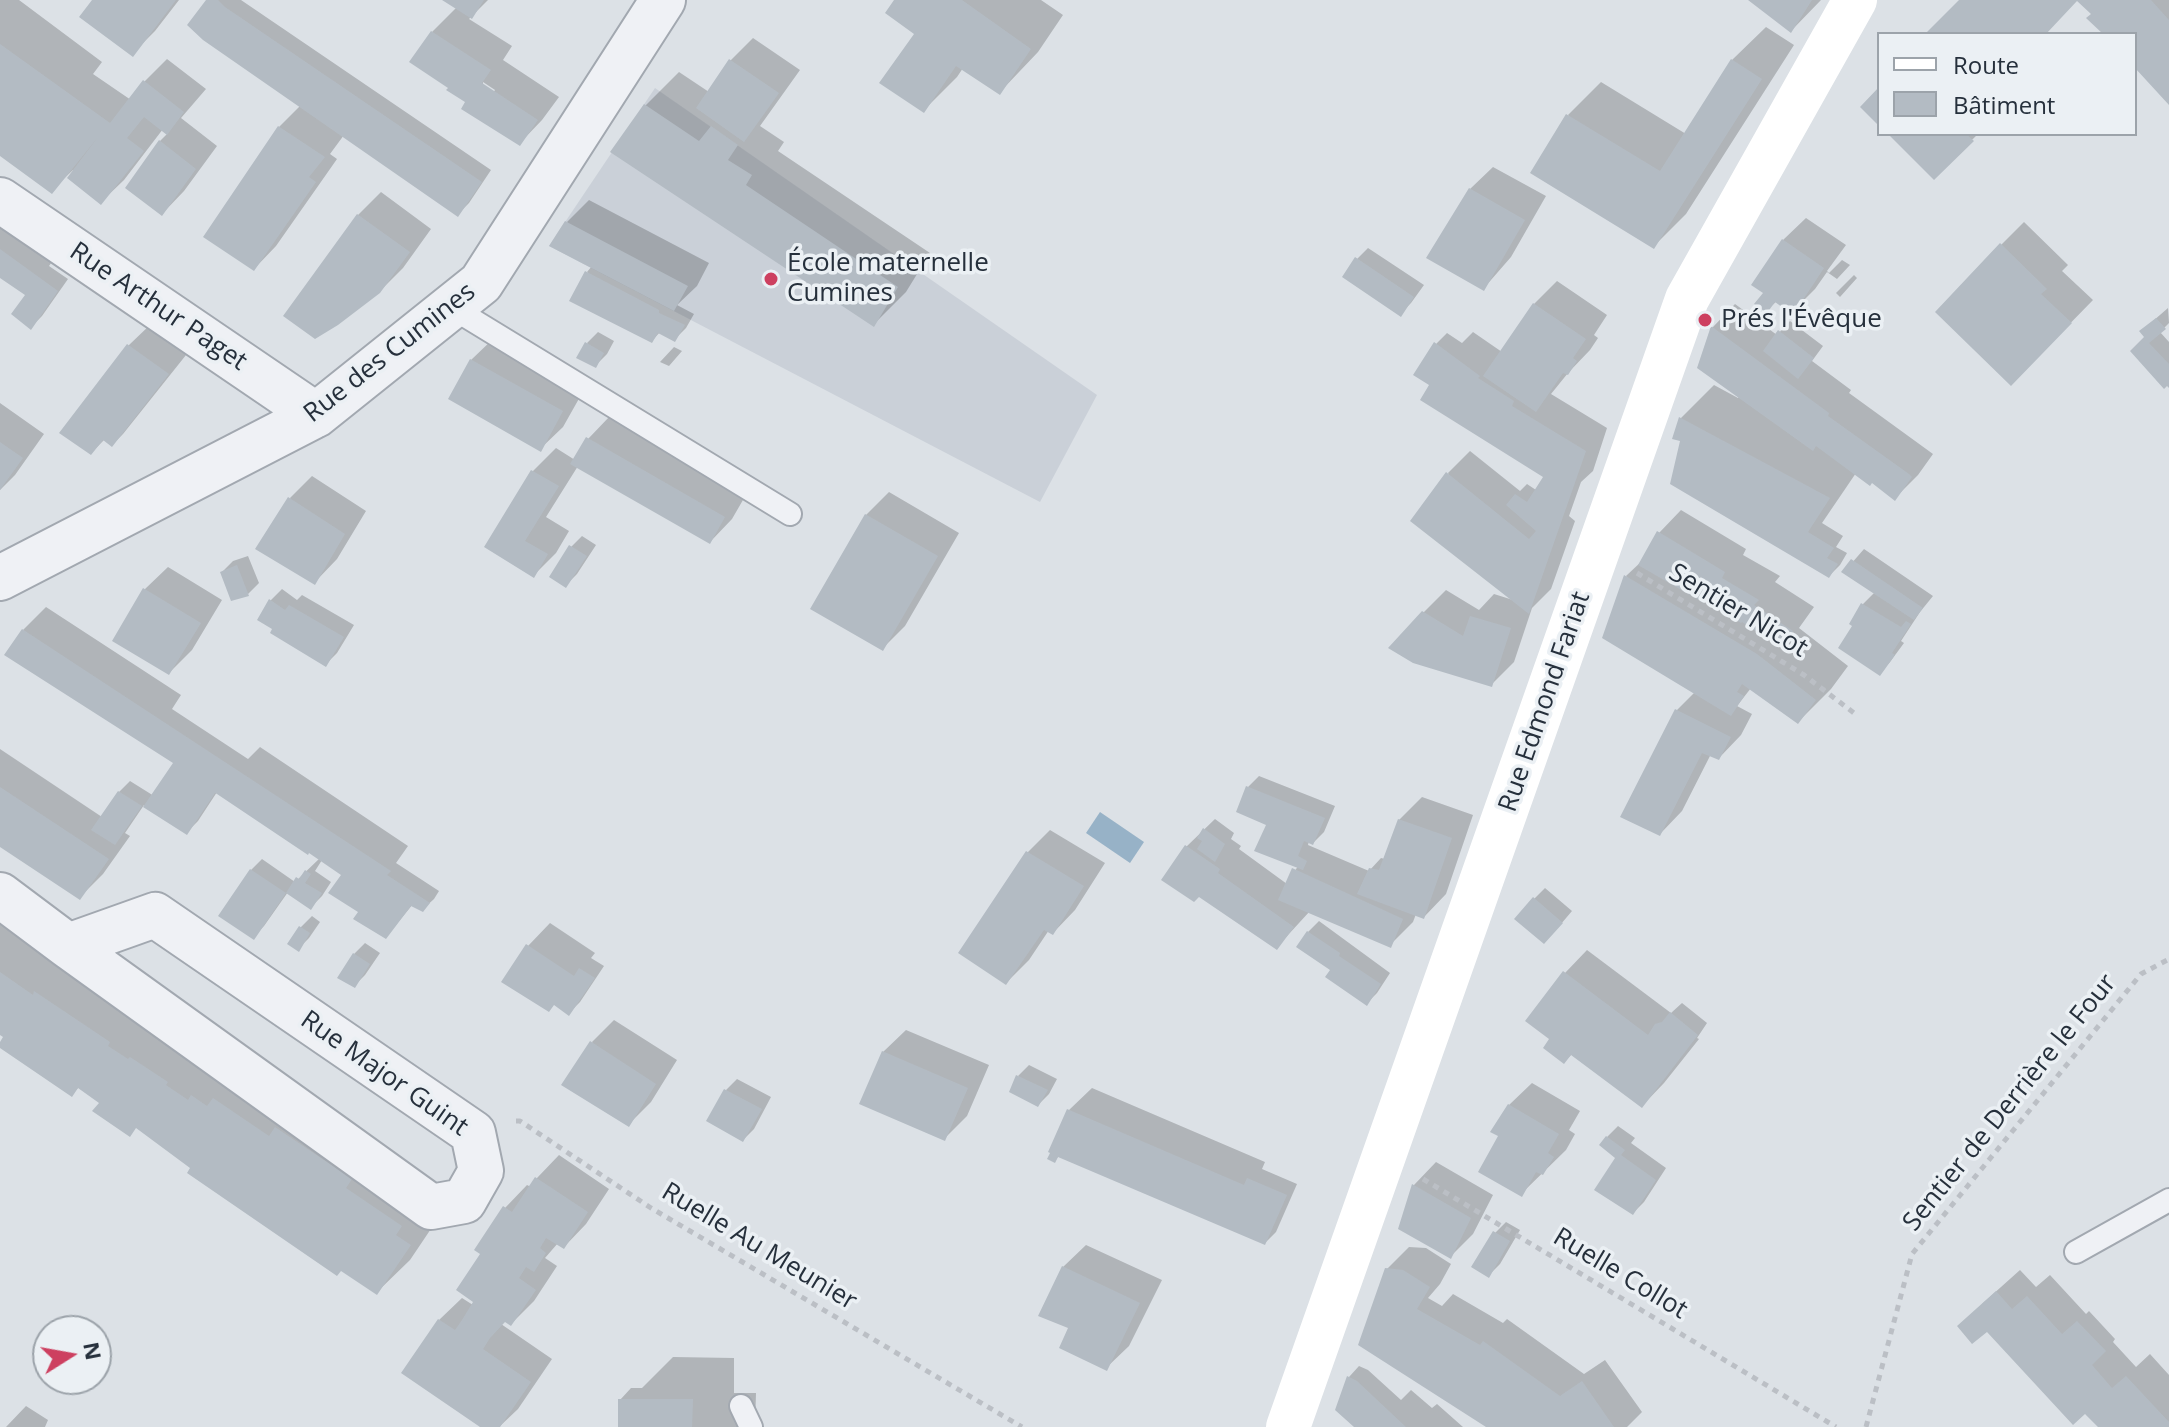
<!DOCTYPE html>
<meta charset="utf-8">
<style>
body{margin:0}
#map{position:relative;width:2169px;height:1427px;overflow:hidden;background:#dce1e6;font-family:"Open Sans",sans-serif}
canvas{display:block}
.legend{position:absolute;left:1877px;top:32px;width:260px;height:104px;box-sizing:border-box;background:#ebf0f4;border:2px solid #9ca3aa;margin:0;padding:10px 14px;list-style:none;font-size:24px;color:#26303c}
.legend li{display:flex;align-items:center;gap:16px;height:40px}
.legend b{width:40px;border:2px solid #9ca3aa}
.north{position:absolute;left:32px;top:1315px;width:80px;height:80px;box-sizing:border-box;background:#ebf0f4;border:2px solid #9ca3aa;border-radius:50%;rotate:79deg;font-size:22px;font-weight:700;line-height:32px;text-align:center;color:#26303c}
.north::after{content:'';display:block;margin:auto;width:28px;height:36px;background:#cd4060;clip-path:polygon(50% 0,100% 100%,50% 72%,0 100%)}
</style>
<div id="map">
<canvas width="2169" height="1427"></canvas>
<ul class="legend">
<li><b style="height:10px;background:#fff"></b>Route</li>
<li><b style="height:22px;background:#b3bbc3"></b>Bâtiment</li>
</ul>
<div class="north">N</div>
</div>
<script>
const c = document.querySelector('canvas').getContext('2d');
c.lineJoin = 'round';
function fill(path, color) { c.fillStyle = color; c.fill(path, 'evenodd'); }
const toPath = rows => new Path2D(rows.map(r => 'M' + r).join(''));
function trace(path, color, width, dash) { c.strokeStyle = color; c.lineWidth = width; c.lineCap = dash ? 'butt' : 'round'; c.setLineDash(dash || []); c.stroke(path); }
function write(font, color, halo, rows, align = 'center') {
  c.font = font + ' "Open Sans",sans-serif'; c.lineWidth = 7; c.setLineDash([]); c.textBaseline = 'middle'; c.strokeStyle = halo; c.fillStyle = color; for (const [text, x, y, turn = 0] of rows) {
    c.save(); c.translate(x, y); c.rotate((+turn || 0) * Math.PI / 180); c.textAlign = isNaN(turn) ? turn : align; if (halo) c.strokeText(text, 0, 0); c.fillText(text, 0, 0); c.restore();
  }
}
fill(toPath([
 [655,88,1097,395,1040,502,549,246]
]), '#cad0d8');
fill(toPath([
 [1100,812,1144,842,1130,863,1086,833]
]), '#97b2c7');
fill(toPath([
 [0,0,19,0,102,62,93,74,131,100,144,82,167,59,206,89,181,118,217,146,184,191,162,214,160,141,168,133,163,129,124,180,101,202,73,170,51,191,0,154],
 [95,0,179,0,155,31,132,54],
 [208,0,241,0,491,170,469,203,458,214,344,135,330,154,337,159,276,246,254,269,206,237,279,127,301,105],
 [446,0,488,0,469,19,512,46,503,60,559,97,542,120,520,143,468,101,432,32,457,7],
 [483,82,495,90,493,93,483,86],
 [897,0,1041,0,1063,15,1038,52,1000,92,963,68,957,77,923,111,917,33],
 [1751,0,1821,0,1791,31],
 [2080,0,2169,0,2169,102,2135,66,2135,34,2104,34,2093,14],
 [1766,27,1794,45,1686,214,1653,247,1568,115,1601,82,1686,134,1732,60],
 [753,38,800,70,760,126,784,142,778,151,930,253,906,292,873,325,613,152,646,105,679,72,709,92,730,61],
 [1890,134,1978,134,1934,177],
 [1493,167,1546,196,1511,257,1484,288,1470,189],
 [381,192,431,229,403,268,379,292,286,316,358,215],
 [589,200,709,263,697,286,677,305,694,314,686,328,675,339,660,332,652,341,587,272,592,266,567,222],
 [0,210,58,253,49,266,68,279,42,316,31,327,27,294,0,276],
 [1806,218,1846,245,1827,271,1829,273,1842,260,1850,265,1837,279,1827,272,1815,289,1792,312,1777,301,1767,310,1765,292,1783,240],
 [2024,222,2068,265,2062,271,2093,300,2011,384,2001,245],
 [1368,248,1424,285,1411,303,1400,314,1357,259],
 [1854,275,1857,278,1840,297,1836,293],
 [1557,281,1607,315,1594,335,1598,338,1590,350,1568,373,1551,394,1607,428,1593,471,1581,482,1569,516,1575,521,1551,589,1532,608,1514,662,1491,685,1423,613,1446,590,1479,610,1494,594,1513,600,1448,473,1470,451,1520,491,1527,484,1536,490,1545,477,1437,376,1436,344,1447,333,1462,343,1473,332,1502,352,1534,304],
 [1735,304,1777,335,1790,321,1823,346,1812,361,1851,390,1849,393,1933,454,1918,475,1895,498,1872,481,1856,473,1822,523,1843,536,1836,547,1847,553,1840,565,1829,576,1683,440,1681,418,1714,385,1738,398,1739,396,1699,367,1713,327],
 [2168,308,2169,323,2160,332,2169,342,2169,386,2133,351,2147,337,2153,321],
 [152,323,190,350,123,434,112,445,105,439,91,453,129,345],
 [598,332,614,341,607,354,596,365,587,343],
 [494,338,585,388,563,427,540,449,471,360],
 [674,347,682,351,669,366,660,362],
 [0,403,44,434,15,475,0,490],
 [610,416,747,493,732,519,710,542,578,466,546,517,569,531,556,553,534,575,486,546,533,471,556,448,575,460,588,439],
 [312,476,366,511,337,559,315,582,290,498],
 [889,492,959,533,905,626,882,649,866,515],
 [1681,510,1746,549,1743,555,1780,576,1775,582,1814,607,1799,628,1848,666,1831,689,1798,722,1751,688,1737,706,1752,714,1741,735,1719,758,1711,754,1682,811,1660,834,1677,710,1696,691,1626,576,1643,560,1659,533],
 [582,536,596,545,577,574,566,585,571,547],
 [1864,549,1933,596,1920,612,1901,641,1904,643,1890,662,1879,673,1855,625,1863,604,1875,592,1844,572],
 [248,556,259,583,248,594,222,572,233,561],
 [168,567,222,600,192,650,169,673,115,640,145,589],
 [282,589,297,600,302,595,354,625,337,653,326,664,259,619,271,600],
 [46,607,181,695,172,709,248,759,260,747,408,846,396,863,439,891,434,899,422,910,413,904,386,937,361,911,345,874,322,860,315,871,331,882,322,896,311,907,288,892,264,926,253,937,251,870,262,859,295,882,320,858,217,792,198,821,187,832,144,805,125,833,130,836,103,874,80,897,0,844,0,749,102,817,119,792,130,781,154,796,176,762,23,630],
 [1259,776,1335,806,1324,832,1313,843,1309,841,1308,845,1369,871,1381,858,1385,859,1399,820,1422,797,1473,815,1446,894,1424,917,1416,914,1413,922,1390,945,1310,911,1277,947,1186,847,1215,819,1234,833,1231,839,1241,846,1239,849,1287,884,1298,866,1269,824,1239,811,1248,787],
 [1050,830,1105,863,1075,910,1053,933,1049,930,1029,960,1006,983,1028,852],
 [1545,888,1572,911,1555,931,1534,899],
 [0,911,310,1095,383,1146,378,1154,443,1211,410,1260,376,1293,79,1087,72,1094,0,1046,6,1037,0,1033],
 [312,916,320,922,309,938,298,949,289,943,301,927],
 [1319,921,1390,973,1377,993,1366,1004,1332,969,1308,932],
 [550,923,595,953,591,958,604,966,580,1002,569,1013,528,946],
 [365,943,380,953,365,975,354,986,354,954],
 [1587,950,1671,1013,1682,1003,1707,1023,1697,1038,1699,1039,1664,1083,1642,1106,1572,1054,1564,1062,1565,973],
 [614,1020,677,1060,651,1102,628,1125,592,1042],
 [906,1030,989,1065,967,1116,944,1139,883,1052],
 [1029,1065,1057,1079,1049,1094,1038,1105,1018,1076],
 [737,1079,771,1097,754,1129,743,1140,726,1090],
 [1532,1083,1580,1111,1569,1130,1575,1134,1566,1150,1521,1194,1501,1135,1509,1105],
 [1092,1088,1265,1162,1262,1169,1297,1184,1276,1232,1265,1243,1060,1155,1055,1160,1069,1110],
 [1618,1126,1635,1138,1631,1143,1666,1168,1644,1202,1633,1213,1618,1157,1607,1137],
 [559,1155,609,1189,586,1224,564,1247,558,1243,545,1258,557,1266,534,1301,511,1324,505,1320,501,1324,552,1359,518,1409,499,1427,484,1427,439,1320,462,1298,473,1305,482,1254,505,1208,527,1185,531,1187,537,1178],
 [1436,1162,1493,1195,1473,1234,1451,1256,1400,1228,1414,1185],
 [1506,1222,1520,1230,1500,1264,1489,1275,1495,1233],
 [1086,1245,1162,1280,1129,1346,1106,1368,1070,1328,1063,1267],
 [1409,1247,1426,1248,1451,1264,1440,1284,1428,1298,1442,1306,1453,1294,1503,1323,1507,1319,1584,1374,1605,1360,1642,1412,1627,1427,1490,1427,1386,1270],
 [2020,1270,2036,1287,2050,1275,2086,1314,2089,1311,2115,1339,2113,1342,2136,1367,2150,1354,2169,1375,2169,1427,2100,1427,1982,1304],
 [673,1357,734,1358,734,1393,756,1393,755,1427,620,1427,620,1400,631,1388,642,1388],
 [1359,1366,1368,1370,1401,1400,1411,1390,1432,1408,1437,1404,1463,1427,1357,1427,1349,1377],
 [26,1406,48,1420,45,1427,6,1427]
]), '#0003');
fill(toPath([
 [92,0,176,0,133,57,79,17],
 [206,0,218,0,225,7,482,182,458,217,203,40,187,25],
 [442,0,484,0,472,19],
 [894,0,962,0,1031,49,1000,95,956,66,924,113,879,83,914,34,885,13],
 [1748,0,1812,0,1791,33],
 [1959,0,2151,0,2169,20,2169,105,2135,68,2135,34,2103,34,2086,18,2091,14,2077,1,2046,34,1925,34],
 [431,31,491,70,482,83,538,120,520,146,461,109,465,102,446,90,448,88,409,62],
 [0,44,110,123,143,80,184,112,167,135,144,117,127,138,144,151,101,205,67,178,98,137,52,194,0,156],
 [729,59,779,93,744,142,696,108],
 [1731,59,1762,79,1654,249,1530,173,1566,114,1660,171],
 [1879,87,1879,126,1860,107],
 [644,104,699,141,711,126,738,145,728,160,752,175,746,185,898,287,874,327,610,152],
 [278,126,325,157,309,177,316,182,254,271,203,237],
 [1888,134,1966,134,1974,141,1934,180],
 [159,140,196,169,162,216,125,188],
 [1469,188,1525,220,1484,291,1426,258],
 [357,214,410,252,380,293,338,325,315,339,283,316],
 [565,221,688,286,674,311,549,246],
 [1782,239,1824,268,1793,315,1775,302,1767,313,1754,304,1763,293,1751,285],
 [2000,243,2047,289,2041,294,2072,323,2011,386,1935,312],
 [0,249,58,291,31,330,11,314,25,295,0,278],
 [1355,257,1414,297,1401,317,1342,277],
 [585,271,659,310,659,313,685,325,675,342,658,333,652,343,569,301],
 [1533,303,1586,339,1573,358,1577,361,1568,375,1563,373,1536,412,1483,376],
 [2156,318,2166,329,2149,343,2169,364,2169,388,2167,386,2164,389,2130,351,2144,337,2139,331],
 [1711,326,1829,413,1828,416,1909,474,1912,477,1895,501,1872,483,1870,486,1816,446,1813,451,1697,368],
 [1778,330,1814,358,1798,379,1763,351],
 [585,342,604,353,596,368,576,358],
 [1434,342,1480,376,1478,378,1514,401,1512,406,1586,451,1529,614,1410,521,1446,472,1529,539,1536,531,1506,505,1515,494,1527,502,1543,477,1420,400,1429,385,1413,375],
 [127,344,169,374,112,447,103,440,91,455,59,433],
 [470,359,563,411,541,452,448,399],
 [1679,417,1830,498,1808,532,1834,548,1827,558,1838,564,1829,578,1670,484,1680,441,1672,439],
 [586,437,725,517,710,544,570,464],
 [0,442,23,458,0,490],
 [531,470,559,486,525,541,548,554,534,578,484,547],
 [288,497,345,534,315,585,255,549],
 [865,514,938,556,883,651,810,609],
 [1657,531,1725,572,1722,578,1759,600,1754,605,1793,631,1782,648,1742,622,1741,623,1705,601,1704,603,1638,565],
 [569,545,587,556,566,588,549,577],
 [1851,559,1923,608,1914,620,1841,572],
 [237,565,249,596,231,601,220,572],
 [1624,575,1757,654,1816,700,1798,724,1742,684,1737,692,1744,696,1731,716,1602,638],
 [143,588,201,623,169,675,112,641],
 [269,599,285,610,289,605,344,637,326,667,270,633,272,629,257,620],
 [1861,603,1901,627,1906,621,1911,624,1892,653,1895,655,1880,676,1838,648,1852,626,1849,624],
 [1422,611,1463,636,1470,616,1511,628,1492,687,1413,663,1388,648],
 [22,629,391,871,387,875,430,903,423,912,411,906,386,939,353,919,358,912,328,893,341,875,309,853,308,855,217,794,215,793,187,835,143,807,173,763,4,655],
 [1675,709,1731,737,1719,760,1702,753,1660,836,1620,817],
 [1246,786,1325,818,1313,845,1304,841,1298,856,1307,861,1303,870,1254,851,1266,825,1236,812],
 [0,787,109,859,80,900,0,847],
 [118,791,142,806,115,845,91,830],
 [1398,819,1452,838,1424,919,1357,894,1369,868,1379,870],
 [1203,828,1225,844,1215,862,1197,849,1202,841,1197,838],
 [1185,845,1220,869,1218,873,1294,927,1277,950,1199,897,1194,902,1161,880],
 [1026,851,1084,886,1053,935,1044,930,1006,985,958,953],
 [1292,868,1403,919,1391,948,1278,900],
 [250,869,286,893,254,940,218,916],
 [305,870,311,874,305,883,322,893,311,910,286,893,296,877,299,879],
 [1533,897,1563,923,1544,944,1514,919],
 [299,926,310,933,299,952,287,944],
 [1307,931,1340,953,1339,956,1381,984,1367,1006,1325,977,1330,970,1296,947],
 [526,944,574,976,579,968,595,978,569,1016,554,1005,549,1012,501,982],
 [353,953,370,964,355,988,337,978],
 [1563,971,1648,1035,1655,1024,1662,1022,1670,1012,1698,1035,1642,1108,1571,1055,1564,1064,1543,1048,1549,1039,1525,1021],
 [0,972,33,995,34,991,110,1042,108,1046,128,1059,130,1057,168,1082,166,1085,188,1100,191,1095,207,1106,213,1098,269,1136,275,1127,352,1179,346,1188,402,1226,396,1235,411,1245,377,1295,341,1271,337,1276,187,1173,190,1168,136,1128,130,1137,92,1111,99,1103,78,1088,72,1097,0,1048,0,1042,3,1037,0,1035],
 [590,1041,656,1084,629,1127,561,1085],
 [882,1051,968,1088,945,1141,859,1104],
 [1016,1075,1048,1090,1038,1107,1009,1092],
 [724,1089,762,1109,743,1142,706,1121],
 [1508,1104,1559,1134,1548,1153,1554,1157,1543,1175,1536,1172,1522,1197,1478,1172,1498,1136,1490,1132],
 [1067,1109,1244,1185,1247,1178,1287,1195,1265,1245,1058,1157,1055,1163,1047,1159,1050,1153,1048,1152],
 [1606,1136,1625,1150,1621,1155,1656,1180,1633,1215,1594,1190,1615,1158,1599,1145],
 [535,1177,588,1212,564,1249,546,1238,540,1248,546,1253,534,1272,526,1267,519,1278,536,1290,511,1326,505,1322,490,1338,483,1349,531,1382,500,1427,480,1427,401,1373,438,1319,455,1330,462,1320,473,1302,456,1290,480,1254,474,1250,503,1206,512,1212],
 [1412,1184,1471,1218,1451,1259,1398,1229],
 [1493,1231,1510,1241,1489,1278,1471,1267],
 [1062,1266,1140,1303,1107,1371,1059,1348,1068,1328,1038,1316],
 [1385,1268,1403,1270,1430,1287,1417,1309,1480,1345,1483,1341,1560,1396,1582,1381,1614,1427,1486,1427,1358,1345],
 [1996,1291,2012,1309,2027,1296,2062,1334,2077,1321,2106,1351,2092,1365,2112,1388,2126,1376,2169,1422,2169,1427,2098,1427,2085,1414,2073,1425,1987,1332,1972,1344,1957,1326],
 [1347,1376,1357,1381,1406,1427,1354,1427,1335,1410],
 [618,1399,693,1399,692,1427,618,1427]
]), '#b3bbc3');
const lane = toPath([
 [451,307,790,514],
 [2076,1252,2169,1200],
 [741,1406,751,1427]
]);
const street = toPath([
 [0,200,316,415],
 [0,578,316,415,481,283,663,0],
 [0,895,68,946,155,915,473,1133,481,1171,464,1201,431,1207,68,946]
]);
trace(lane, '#a2a8b0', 26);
trace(street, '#a2a8b0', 48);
trace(toPath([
 [1637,573,1804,675,1854,713],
 [516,1121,520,1121,651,1208,1022,1427],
 [1423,1179,1836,1427],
 [1866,1427,1912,1254,2141,974,2169,959]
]), '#bbbfc5', 5, [6, 6]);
trace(lane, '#eff1f5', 22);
trace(street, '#eff1f5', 44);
trace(toPath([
 [1288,1427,1687,299,1855,0]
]), '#fff', 44);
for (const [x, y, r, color] of [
 [771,279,8,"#cd4060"],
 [1705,320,8,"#cd4060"]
]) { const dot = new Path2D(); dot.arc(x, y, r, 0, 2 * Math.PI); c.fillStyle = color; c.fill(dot); trace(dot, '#ebf0f4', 3); }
write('26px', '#26303c', '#ebf0f4', [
 ["École maternelle",787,264],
 ["Cumines",787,294],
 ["Prés l'Évêque",1721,320]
], 'left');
write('26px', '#26303c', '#ebf0f4', [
 ["Rue Arthur Paget",158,307,34],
 ["Rue des Cumines",390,353,-38],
 ["Sentier Nicot",1738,611,31],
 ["Rue Edmond Fariat",1545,702,-71],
 ["Rue Major Guint",384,1074,35],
 ["Sentier de Derrière le Four",2010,1103,-51],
 ["Ruelle Au Meunier",759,1247,31],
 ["Ruelle Collot",1620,1274,31]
]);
</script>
